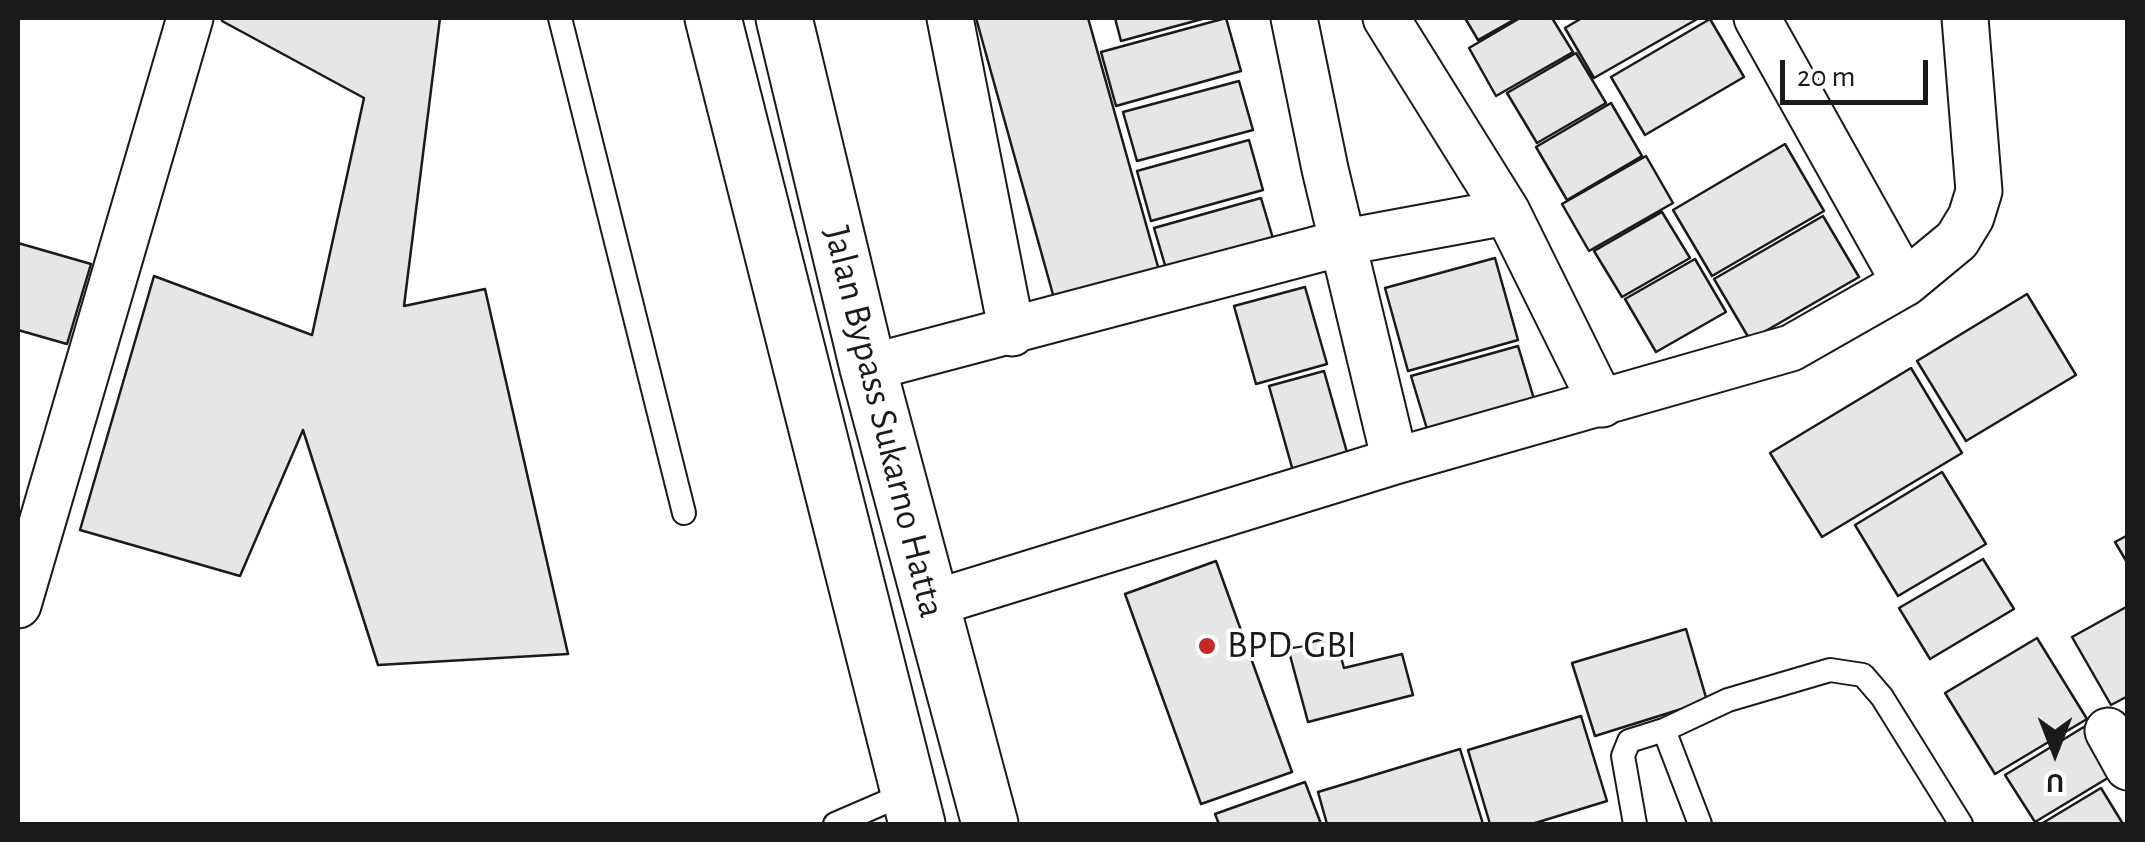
<!DOCTYPE html>
<style>
body{margin:0}
#map{position:relative;width:2145px;height:842px;overflow:hidden;background:#fff;font-family:"Alegreya Sans",sans-serif}
canvas{display:block}
.frame{position:absolute;inset:0;border:20px solid #1a1a1a;pointer-events:none}
.north{position:absolute;left:2005px;top:702px;width:100px;height:100px;-webkit-text-stroke:8px #fff;paint-order:stroke;rotate:180deg;font-size:28px;font-weight:700;line-height:40px;text-align:center;color:#1a1a1a}
.north::after{content:'';display:block;margin:auto;width:35px;height:45px;background:#1a1a1a;clip-path:polygon(50% 0,100% 100%,50% 72%,0 100%)}
.scale{position:absolute;left:1780px;top:60px;width:148px;height:45px;box-sizing:border-box;border:5px solid #1a1a1a;border-top:0;padding-left:12px;font-size:30px;line-height:35px;white-space:nowrap;color:#1a1a1a;-webkit-text-stroke:8px #fff;paint-order:stroke}
</style>
<div id="map">
<canvas width="2145" height="842"></canvas>
<div class="frame"></div>
<div class="north">U</div>
<div class="scale">20 m</div>
</div>
<script>
const c = document.querySelector('canvas').getContext('2d');
c.lineJoin = 'round';
function fill(path, color) { c.fillStyle = color; c.fill(path, 'evenodd'); }
const toPath = rows => new Path2D(rows.map(r => 'M' + r).join(''));
function trace(path, color, width, dash) { c.strokeStyle = color; c.lineWidth = width; c.lineCap = dash ? 'butt' : 'round'; c.setLineDash(dash || []); c.stroke(path); }
function write(font, color, halo, rows, align = 'center') {
  c.font = font + ' "Alegreya Sans",sans-serif'; c.lineWidth = 8; c.setLineDash([]); c.textBaseline = 'middle'; c.strokeStyle = halo; c.fillStyle = color; for (const [text, x, y, turn = 0] of rows) {
    c.save(); c.translate(x, y); c.rotate((+turn || 0) * Math.PI / 180); c.textAlign = isNaN(turn) ? turn : align; if (halo) c.strokeText(text, 0, 0); c.fillText(text, 0, 0); c.restore();
  }
}
const building = toPath([
 [223,18,440,18,404,306,485,289,568,654,378,665,303,430,240,576,80,530,154,276,312,335,364,98,222,21,223,18],
 [976,18,1088,18,1162,281,1057,309,976,18],
 [1115,18,1206,18,1121,41,1115,18],
 [1226,18,1241,71,1116,106,1101,52,1226,18],
 [1465,18,1517,18,1478,40,1465,18],
 [1520,18,1552,18,1573,52,1496,96,1469,48,1520,18],
 [1582,18,1699,18,1594,78,1565,28,1582,18],
 [1710,19,1744,77,1645,135,1611,77,1710,19],
 [1576,53,1606,103,1537,143,1507,93,1576,53],
 [1239,81,1253,130,1137,161,1123,112,1239,81],
 [1611,103,1642,156,1567,200,1536,147,1611,103],
 [1249,140,1263,190,1151,221,1137,171,1249,140],
 [1785,144,1824,211,1712,276,1673,210,1785,144],
 [1646,156,1673,203,1589,251,1562,204,1646,156],
 [1261,198,1277,252,1170,282,1154,228,1261,198],
 [1662,212,1690,258,1622,297,1594,251,1662,212],
 [1823,216,1859,277,1750,340,1714,279,1823,216],
 [18,243,91,264,67,344,18,330,18,243],
 [1495,258,1518,340,1408,371,1385,288,1495,258],
 [1695,259,1726,312,1656,352,1625,299,1695,259],
 [1305,287,1327,364,1256,384,1234,306,1305,287],
 [2027,294,2076,375,1966,441,1917,361,2027,294],
 [1518,346,1534,399,1427,429,1411,376,1518,346],
 [1911,368,1962,453,1822,537,1770,453,1911,368],
 [1324,371,1348,456,1293,471,1269,386,1324,371],
 [1942,472,1986,544,1898,596,1855,525,1942,472],
 [2128,535,2128,564,2115,542,2128,535],
 [1983,559,2014,609,1930,659,1899,608,1983,559],
 [1216,561,1292,772,1201,804,1125,594,1216,561],
 [2128,606,2128,696,2111,705,2072,637,2128,606],
 [1686,629,1707,701,1595,736,1572,663,1686,629],
 [1335,636,1344,668,1402,654,1413,695,1308,722,1288,648,1335,636],
 [2037,638,2087,719,1995,774,1945,693,2037,638],
 [1581,716,1607,801,1532,824,1490,824,1468,750,1581,716],
 [2092,722,2121,770,2035,822,2005,775,2092,722],
 [1460,749,1483,824,1327,824,1318,792,1460,749],
 [1305,782,1321,824,1219,824,1215,814,1305,782],
 [2101,788,2123,824,2041,824,2101,788]
]);
fill(building, '#e6e6e6');
trace(building, '#1a1a1a', 2.5);
const service = toPath([
 [560,18,684,513],
 [835,824,909,792],
 [1635,824,1623,756,1629,741,1664,730],
 [1700,824,1664,730,1728,700,1830,670,1863,675,1882,697,1961,824]
]);
const minor = toPath([
 [950,18,1012,333],
 [1294,18,1325,169,1395,461],
 [1386,18,1507,212,1602,404],
 [1757,18,1905,283],
 [868,368,1345,242,1507,212],
 [931,604,1395,461,1791,348,1905,283,1957,240,1971,217,1979,191,1965,18],
 [18,605,190,18],
 [2108,731,2128,767]
]);
const trunk = toPath([
 [713,18,917,824],
 [784,18,868,368,990,824]
]);
trace(service, '#1a1a1a', 26);
trace(minor, '#1a1a1a', 49);
trace(trunk, '#1a1a1a', 59);
trace(service, '#fff', 22);
trace(minor, '#fff', 45);
trace(trunk, '#fff', 55);
for (const [x, y, r, color] of [
 [1207,646,10,"#c62828"]
]) { const dot = new Path2D(); dot.arc(x, y, r, 0, 2 * Math.PI); c.fillStyle = color; c.fill(dot); trace(dot, '#fff', 4); }
write('38px', '#1a1a1a', '#fff', [
 ["Jalan Bypass Sukarno Hatta",884,422,76]
]);
write('38px', '#1a1a1a', '#fff', [
 ["BPD-GBI",1227,646]
], 'left');
</script>
